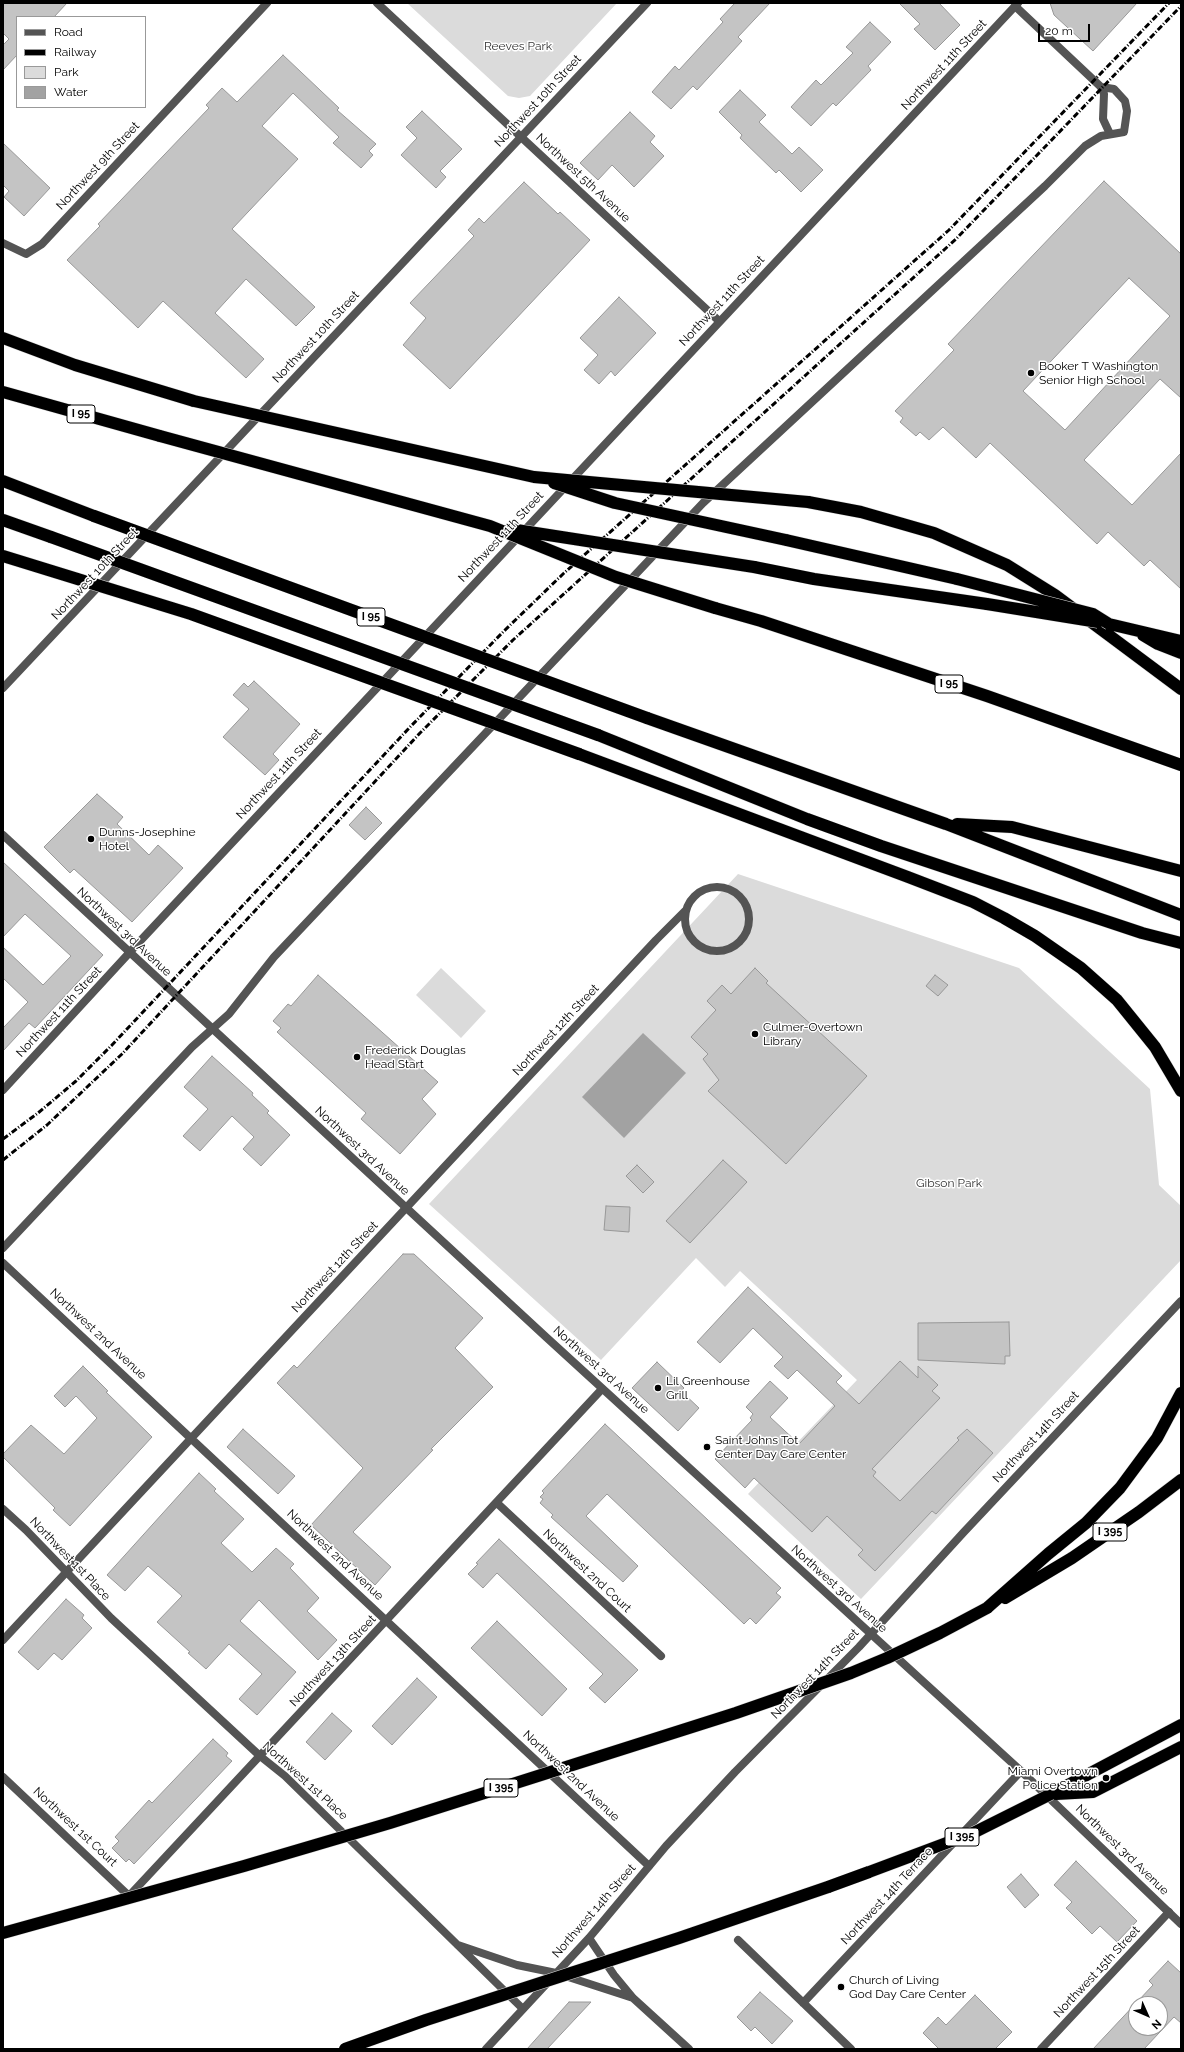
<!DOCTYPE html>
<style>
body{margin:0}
#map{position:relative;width:1184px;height:2052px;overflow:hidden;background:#fff;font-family:Raleway,sans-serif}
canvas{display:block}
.frame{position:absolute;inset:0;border:4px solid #000;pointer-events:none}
.legend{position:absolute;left:16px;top:16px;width:130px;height:92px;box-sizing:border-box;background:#fff;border:1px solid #999;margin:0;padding:5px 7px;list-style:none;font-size:12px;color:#000}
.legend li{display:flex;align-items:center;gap:8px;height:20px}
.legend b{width:20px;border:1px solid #999}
.north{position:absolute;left:1128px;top:1996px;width:40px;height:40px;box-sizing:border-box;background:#fff;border:1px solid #999;border-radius:50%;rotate:135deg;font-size:11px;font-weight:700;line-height:16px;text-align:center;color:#000}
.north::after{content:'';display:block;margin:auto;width:14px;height:18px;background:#000;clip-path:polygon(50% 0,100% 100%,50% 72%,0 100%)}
.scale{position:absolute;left:1038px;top:24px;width:52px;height:18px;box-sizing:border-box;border:2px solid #000;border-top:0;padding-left:5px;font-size:12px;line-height:14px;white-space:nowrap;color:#000;-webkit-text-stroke:3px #fff;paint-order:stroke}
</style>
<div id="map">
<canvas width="1184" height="2052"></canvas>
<div class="frame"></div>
<ul class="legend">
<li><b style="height:5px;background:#545454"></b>Road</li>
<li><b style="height:5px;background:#000"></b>Railway</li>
<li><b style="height:11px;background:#dbdbdb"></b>Park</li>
<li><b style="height:11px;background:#a2a2a2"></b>Water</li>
</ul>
<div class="north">N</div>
<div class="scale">20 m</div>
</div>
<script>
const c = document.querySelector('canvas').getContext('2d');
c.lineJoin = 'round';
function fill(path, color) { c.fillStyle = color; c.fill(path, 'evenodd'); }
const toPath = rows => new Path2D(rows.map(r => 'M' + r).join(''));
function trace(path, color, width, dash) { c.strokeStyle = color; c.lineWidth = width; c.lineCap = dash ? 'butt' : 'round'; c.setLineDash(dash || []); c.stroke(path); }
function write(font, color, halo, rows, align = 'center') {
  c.font = font + ' Raleway,sans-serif'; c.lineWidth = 3; c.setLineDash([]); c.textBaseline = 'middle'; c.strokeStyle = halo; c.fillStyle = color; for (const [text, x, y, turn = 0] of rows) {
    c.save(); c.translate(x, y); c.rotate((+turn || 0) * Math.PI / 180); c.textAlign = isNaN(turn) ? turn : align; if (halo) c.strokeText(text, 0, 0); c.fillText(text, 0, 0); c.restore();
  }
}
fill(toPath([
 [407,3,617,3,530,96,519,98,508,96],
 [738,874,1019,968,1150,1089,1159,1185,1181,1206,1181,1260,861,1599,748,1494,857,1380,740,1271,725,1287,696,1258,601,1360,429,1204],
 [441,968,486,1011,461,1038,416,995]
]), '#dbdbdb');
fill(toPath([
 [643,1033,686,1073,624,1138,582,1097]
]), '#a2a2a2');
const building = toPath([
 [3,3,67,3,54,17,17,17,17,55,3,70,3,45,9,39,3,33,3,3],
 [735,3,770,3,738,37,742,41,697,90,693,86,671,109,652,92,675,66,679,70,723,22,720,19,735,3],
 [899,3,939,3,960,25,935,50,914,29,920,24,899,3],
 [1050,3,1137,3,1093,51,1054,15,1050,3],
 [870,22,891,42,868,66,871,70,836,106,833,103,811,126,791,107,816,80,821,85,853,53,846,47,870,22],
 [283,55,339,108,337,110,376,144,369,151,373,155,361,168,333,143,339,137,293,93,262,126,298,159,232,229,315,307,296,326,246,279,215,313,264,359,246,378,163,301,138,328,67,260,100,226,98,224,209,108,206,105,222,88,237,102,283,55],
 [740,90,766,115,759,122,792,154,799,147,823,170,801,192,779,170,776,173,740,138,742,135,719,112,740,90],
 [422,111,462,149,440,171,446,177,436,188,401,155,417,138,406,127,422,111],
 [630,112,655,136,650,142,664,156,634,187,612,165,598,180,580,163,630,112],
 [3,143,50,188,24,216,4,197,9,191,3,185,3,143],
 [1104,181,1181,254,1181,398,1160,379,1084,460,1132,505,1181,453,1181,589,1150,560,1144,566,1108,532,1097,544,990,443,976,458,943,427,929,440,920,432,916,436,900,422,903,418,895,411,954,350,948,344,1104,181],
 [1129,278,1170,316,1065,430,1023,391,1129,278],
 [524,182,558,214,560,212,590,240,450,389,403,345,426,318,410,303,474,236,468,230,479,218,484,223,524,182],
 [619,297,656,333,615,376,611,371,599,384,584,370,598,355,580,338,619,297],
 [254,681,300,724,273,754,279,760,265,775,223,737,249,709,233,695,244,683,248,687,254,681],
 [97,794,123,817,117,824,149,855,158,845,183,868,132,922,74,869,70,873,44,847,97,794],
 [366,807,382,823,365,840,349,825,366,807],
 [3,862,103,955,35,1028,29,1023,3,1051,3,1028,28,1002,3,978,3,947,43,985,71,956,25,914,3,937,3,862],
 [755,968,768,981,766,983,867,1076,786,1164,708,1091,719,1080,703,1059,708,1054,691,1037,716,1010,707,1001,722,985,731,994,755,968],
 [318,975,438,1082,422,1099,436,1114,400,1154,361,1119,366,1113,277,1032,281,1028,273,1021,288,1004,291,1006,318,975],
 [935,975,948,985,938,996,926,986,935,975],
 [212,1056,253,1093,252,1095,269,1111,267,1113,290,1135,261,1166,243,1149,254,1137,232,1116,200,1151,183,1136,208,1109,184,1087,212,1056],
 [723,1160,747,1182,690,1243,666,1221,723,1160],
 [637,1165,654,1182,643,1193,626,1176,637,1165],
 [606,1206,630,1207,629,1232,604,1230,606,1206],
 [403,1254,414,1254,483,1318,455,1348,493,1387,431,1449,433,1450,353,1532,391,1567,375,1585,311,1525,363,1468,277,1383,294,1365,297,1368,403,1254],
 [748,1287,842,1376,836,1382,859,1404,900,1361,918,1378,918,1366,938,1385,932,1391,940,1398,872,1469,876,1472,873,1476,900,1501,959,1440,957,1438,967,1429,993,1453,936,1514,932,1511,875,1571,858,1555,863,1550,827,1516,812,1532,754,1478,745,1488,715,1459,752,1420,750,1418,753,1414,746,1407,770,1381,788,1398,770,1417,799,1444,835,1406,797,1370,788,1379,774,1366,783,1357,753,1328,720,1363,697,1342,748,1287],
 [1009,1322,1010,1356,1005,1356,1005,1364,918,1360,918,1323,1009,1322],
 [657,1362,684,1388,681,1391,699,1408,678,1431,632,1388,657,1362],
 [83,1366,108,1391,106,1392,152,1437,70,1526,53,1510,55,1508,3,1457,3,1454,31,1425,64,1454,97,1418,76,1396,65,1407,54,1396,83,1366],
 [605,1424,781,1588,776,1593,781,1597,756,1624,750,1618,744,1624,607,1494,586,1516,638,1566,623,1582,551,1517,553,1515,540,1503,543,1499,540,1497,544,1493,542,1491,605,1424],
 [243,1429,295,1476,278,1494,227,1447,243,1429],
 [199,1473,216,1489,214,1491,244,1519,221,1543,252,1572,276,1548,294,1564,290,1568,319,1598,307,1611,337,1640,318,1660,259,1600,240,1621,296,1672,257,1715,239,1699,262,1674,229,1644,206,1669,188,1653,190,1652,157,1622,182,1596,148,1566,125,1591,107,1575,199,1473],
 [499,1539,638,1670,605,1703,589,1688,603,1674,497,1573,483,1588,468,1574,478,1564,476,1563,499,1539],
 [66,1599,84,1615,82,1618,92,1628,62,1660,54,1653,38,1670,18,1652,66,1599],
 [497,1621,567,1689,542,1716,471,1648,497,1621],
 [417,1678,437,1697,392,1745,372,1726,417,1678],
 [332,1713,352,1731,325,1760,306,1742,332,1713],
 [213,1739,228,1753,226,1756,232,1761,134,1864,129,1859,126,1862,112,1848,119,1841,115,1837,149,1800,152,1803,213,1739],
 [1076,1861,1137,1921,1117,1942,1100,1926,1092,1934,1066,1908,1072,1902,1054,1885,1076,1861],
 [1021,1874,1039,1895,1025,1908,1007,1887,1021,1874],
 [1168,1961,1181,1973,1181,2023,1174,2017,1144,2049,1093,2049,1153,1985,1149,1981,1168,1961],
 [1136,2004,1160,2004,1160,2028,1136,2028,1136,2004],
 [760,1992,793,2021,772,2044,755,2027,751,2031,737,2017,760,1992],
 [975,1995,1012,2032,995,2049,939,2049,923,2033,938,2017,946,2025,975,1995],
 [569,2002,591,2002,547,2049,527,2049,569,2002]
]);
fill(building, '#c4c4c4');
trace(building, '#989898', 1);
const motorway = toPath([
 [3,338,75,365,194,401],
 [3,392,160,436],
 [3,481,94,516],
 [808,502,861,512,934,533,1007,565,1055,595,1181,689],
 [3,520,51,537],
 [786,540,957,579],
 [754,567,814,579,987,604],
 [715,608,761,621,987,696,1181,765],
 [1109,624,1181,641],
 [1143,635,1158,644,1181,653],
 [647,718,946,824,1181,915],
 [598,735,807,819,881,846,1142,933,1181,943],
 [579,754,908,877,973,902,1004,918,1035,936,1081,968,1117,1000,1155,1047,1181,1091],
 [957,824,1012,827,1181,871],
 [1005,1598,1072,1558,1139,1512,1181,1480],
 [987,1608,1048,1554,1086,1523,1120,1488,1157,1438,1181,1393],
 [1051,1794,1181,1725],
 [1056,1794,1093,1792,1181,1747],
 [828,1887,869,1872]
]);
trace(motorway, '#dbdbdb', 13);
trace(toPath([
 [377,3,719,321],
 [1015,6,1101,87,1104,94,1103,119,1110,134],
 [3,243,26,254,42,244,267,3],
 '685 919a32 32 0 1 1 64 0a32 32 0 1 1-64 0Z',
 [3,1248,192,1047,229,1014,274,957,703,503,1045,186,1085,146,1101,136,1124,132,1127,111,1125,101,1114,89,1101,87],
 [3,1263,649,1866],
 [497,1503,661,1656],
 [3,1640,656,940,685,911],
 [3,1777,129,1896,602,1389],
 [738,1940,851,2049],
 [803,2003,1021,1771],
 [1041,2049,1169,1912]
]), '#545454', 8);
trace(toPath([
 [3,688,647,3],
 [3,835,546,1337,1021,1771,1181,1924],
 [3,1090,142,939,1018,3],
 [3,1509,26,1530,111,1618,260,1756,285,1776,523,2009],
 [589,1938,614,1975,633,1998,689,2049],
 [458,1945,517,1965,556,1973,633,1998],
 [486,2049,589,1938,666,1846,735,1772,859,1647,963,1533,1181,1301]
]), '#545454', 8);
trace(motorway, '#000', 12);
trace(toPath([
 [3,1139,38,1113,76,1081,112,1045,412,725,504,631,563,574,949,230,1169,3],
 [3,1160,47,1125,122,1054,420,733,513,640,956,239,1181,6]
]), '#000', 3, [6, 2, 1, 2]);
const motorwayBridge = toPath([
 [194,401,534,477,808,502],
 [160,436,490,526,616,577,715,608],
 [554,483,615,503,786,540],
 [94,516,647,718],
 [510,529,754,567],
 [51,537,598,735],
 [3,556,191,614,579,754],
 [957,579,1093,614,1109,624],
 [987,604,1098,622],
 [869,1872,973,1833,1051,1794],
 [3,1933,244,1866,390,1823,736,1713,851,1673,887,1658,940,1633,987,1608],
 [345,2049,426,2020,679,1938,828,1887]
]);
trace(motorwayBridge, '#dbdbdb', 13, []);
trace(motorwayBridge, '#000', 12);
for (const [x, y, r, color] of [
 [1031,373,4,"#000"],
 [91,839,4,"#000"],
 [755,1034,4,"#000"],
 [357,1057,4,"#000"],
 [658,1388,4,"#000"],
 [707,1447,4,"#000"],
 [1106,1778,4,"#000"],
 [841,1987,4,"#000"]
]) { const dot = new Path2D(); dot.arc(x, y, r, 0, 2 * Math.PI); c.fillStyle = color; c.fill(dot); trace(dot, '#fff', 1.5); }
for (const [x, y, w] of [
 [81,414,28],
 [371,617,28],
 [949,684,28],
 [1110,1532,34],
 [501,1788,34],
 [962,1837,34]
]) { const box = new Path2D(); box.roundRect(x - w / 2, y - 9, w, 18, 3); c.fillStyle = '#fff'; c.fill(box); trace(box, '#000', 1); }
write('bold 11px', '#000', null, [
 ["I 95",81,414],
 ["I 95",371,617],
 ["I 95",949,684],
 ["I 395",1110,1532],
 ["I 395",501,1788],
 ["I 395",962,1837]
]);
write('12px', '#323232', '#fff', [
 ["Reeves Park",518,46],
 ["Gibson Park",949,1183]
]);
write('12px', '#000', '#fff', [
 ["Northwest 11th Street",944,65,-47],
 ["Northwest 10th Street",538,101,-47],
 ["Northwest 9th Street",98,166,-47],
 ["Northwest 5th Avenue",583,178,43],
 ["Northwest 11th Street",722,301,-47],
 ["Northwest 10th Street",316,337,-47],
 ["Northwest 11th Street",501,537,-47],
 ["Northwest 10th Street",95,574,-47],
 ["Northwest 11th Street",279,774,-47],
 ["Northwest 3rd Avenue",124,932,43],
 ["Northwest 11th Street",59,1012,-47],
 ["Northwest 12th Street",556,1030,-47],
 ["Northwest 3rd Avenue",362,1151,43],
 ["Northwest 12th Street",335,1267,-47],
 ["Northwest 2nd Avenue",98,1334,43],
 ["Northwest 3rd Avenue",601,1370,42],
 ["Northwest 14th Street",1036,1437,-47],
 ["Northwest 2nd Avenue",335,1555,43],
 ["Northwest 1st Place",70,1559,46],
 ["Northwest 2nd Court",587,1571,43],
 ["Northwest 3rd Avenue",839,1589,42],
 ["Northwest 13th Street",333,1661,-47],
 ["Northwest 14th Street",815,1674,-46],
 ["Northwest 2nd Avenue",571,1776,43],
 ["Northwest 1st Place",305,1781,42],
 ["Northwest 1st Court",75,1827,43],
 ["Northwest 3rd Avenue",1122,1850,44],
 ["Northwest 14th Terrace",887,1896,-47],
 ["Northwest 14th Street",594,1911,-49],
 ["Northwest 15th Street",1097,1972,-47]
]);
write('12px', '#000', '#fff', [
 ["Booker T Washington",1039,366],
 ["Senior High School",1039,380],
 ["Dunns-Josephine",99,832],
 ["Hotel",99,846],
 ["Culmer-Overtown",763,1027],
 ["Library",763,1041],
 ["Frederick Douglas",365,1050],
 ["Head Start",365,1064],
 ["Lil Greenhouse",666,1381],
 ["Grill",666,1395],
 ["Saint Johns Tot",715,1440],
 ["Center Day Care Center",715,1454],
 ["Miami Overtown",1098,1771,"right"],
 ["Police Station",1098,1785,"right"],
 ["Church of Living",849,1980],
 ["God Day Care Center",849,1994]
], 'left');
</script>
